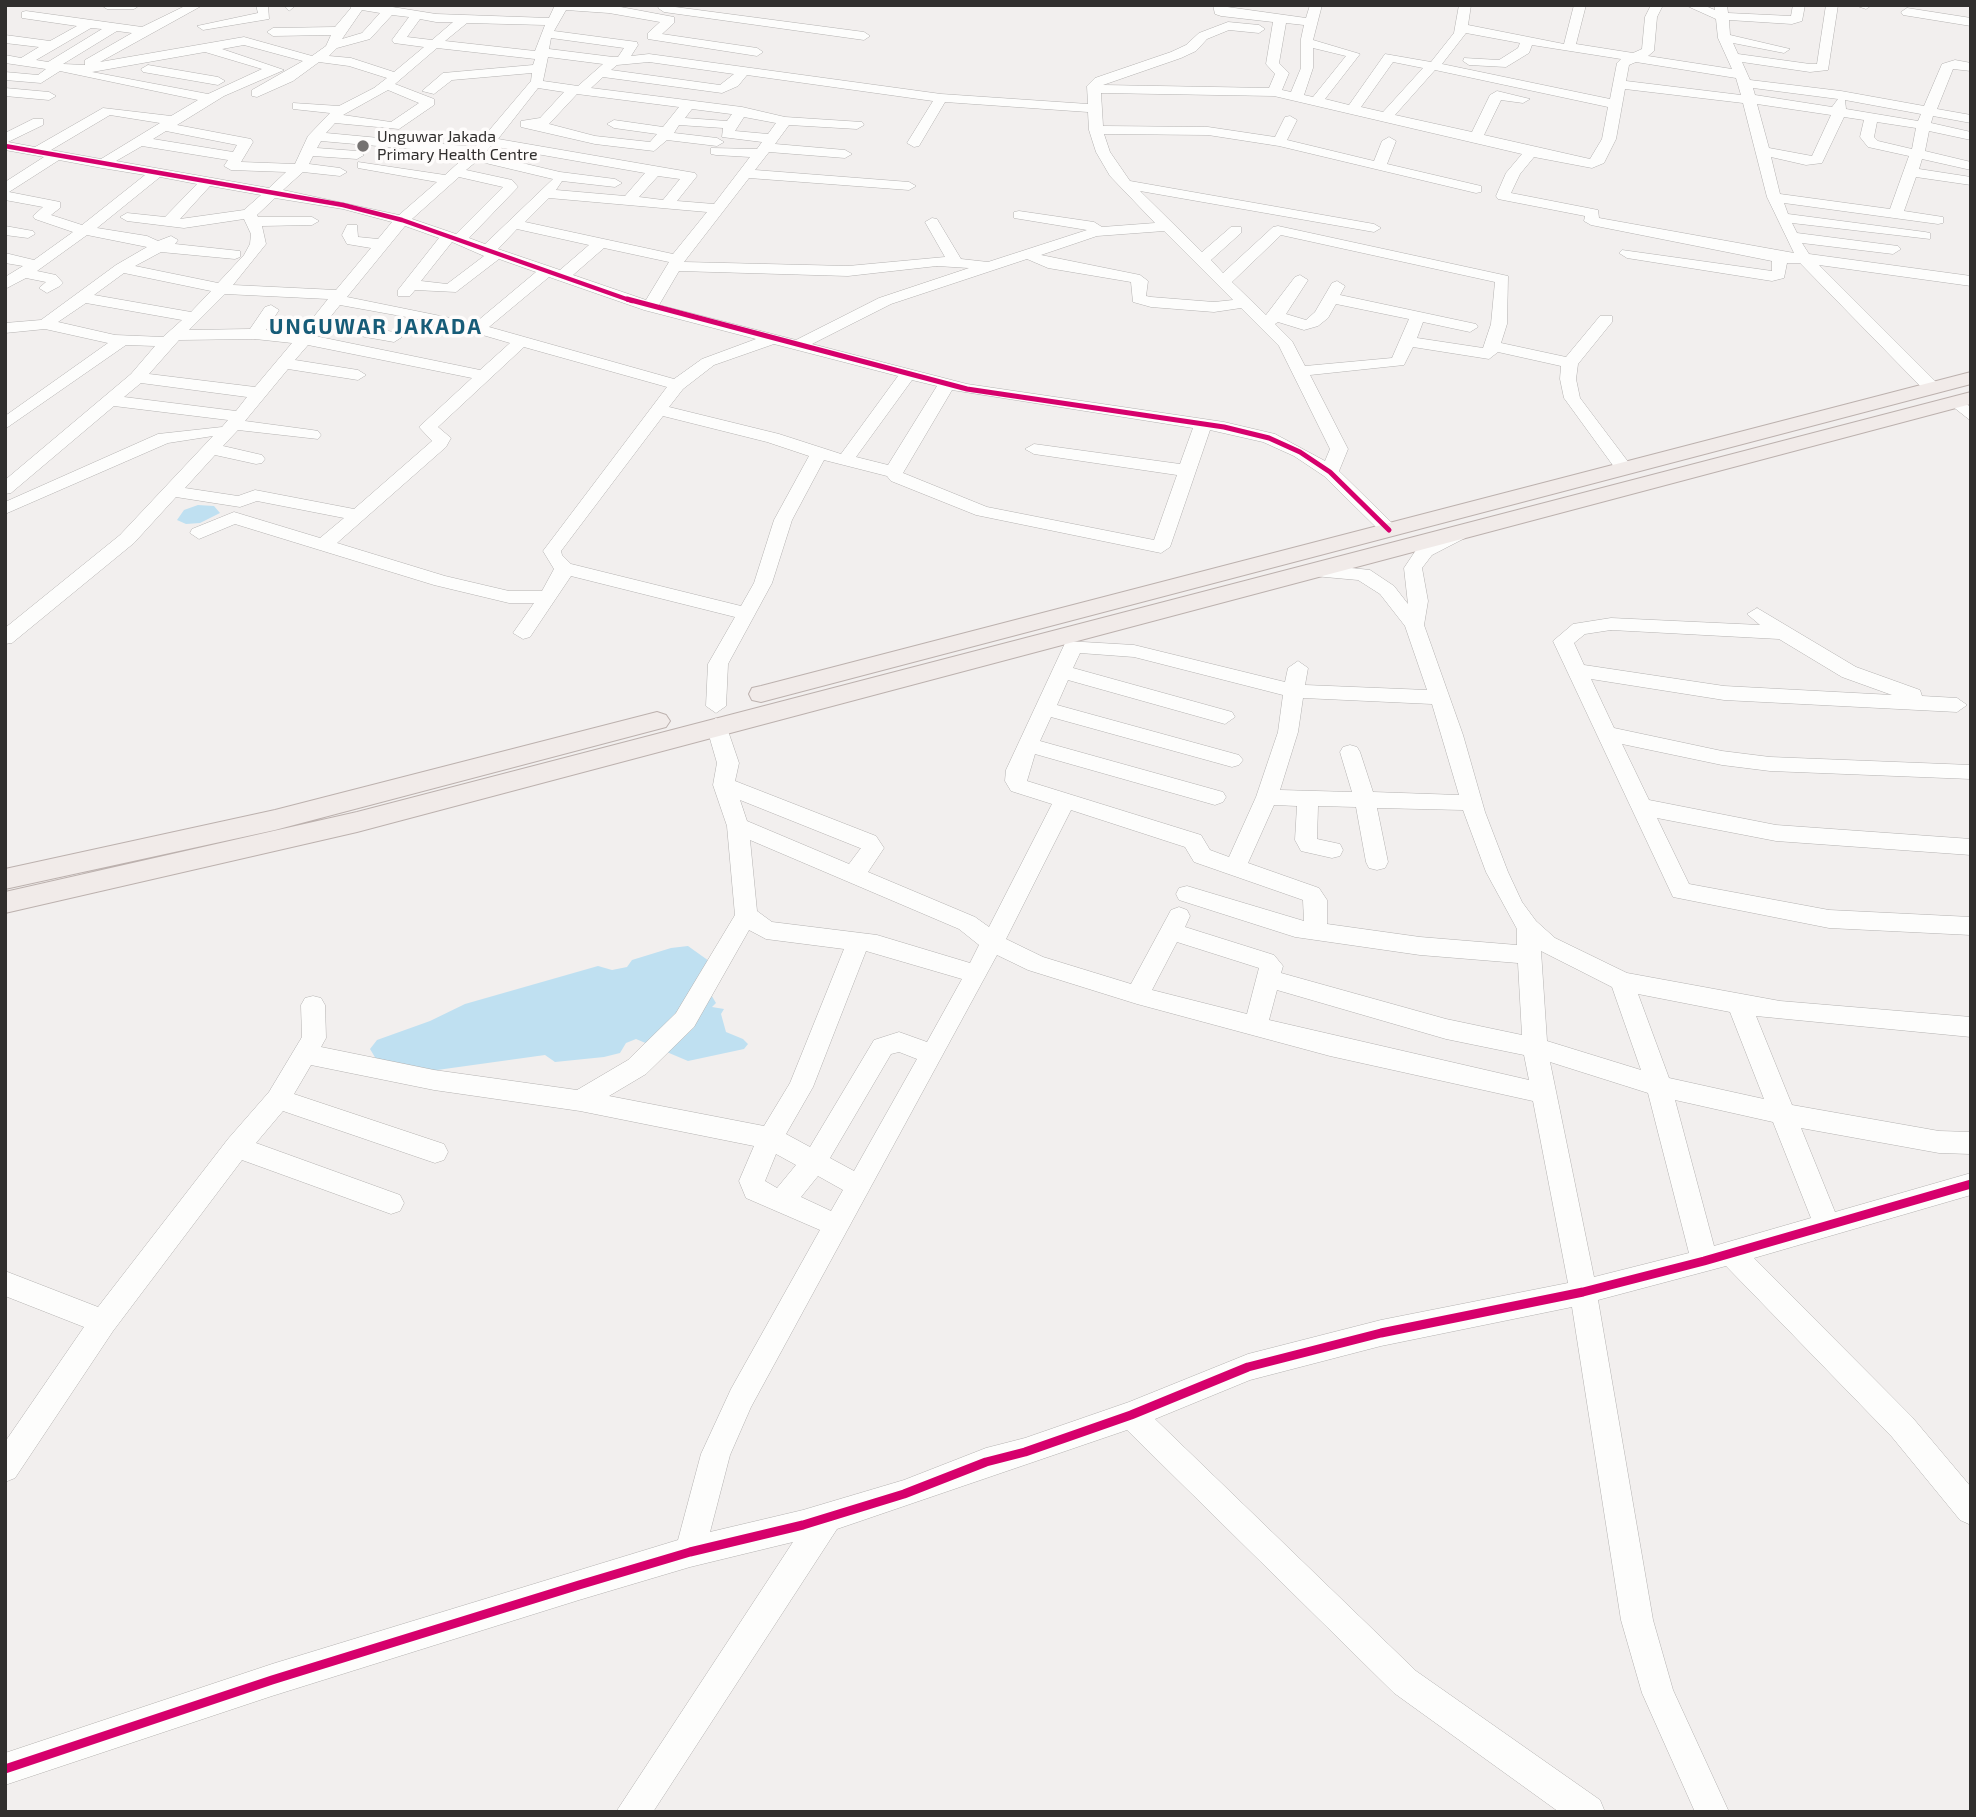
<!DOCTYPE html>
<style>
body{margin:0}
#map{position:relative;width:1976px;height:1817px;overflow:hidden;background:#f2efee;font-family:"Exo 2",sans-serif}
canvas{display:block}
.frame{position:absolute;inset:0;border:7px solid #312f2e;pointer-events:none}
</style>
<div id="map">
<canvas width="1976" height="1817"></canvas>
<div class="frame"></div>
</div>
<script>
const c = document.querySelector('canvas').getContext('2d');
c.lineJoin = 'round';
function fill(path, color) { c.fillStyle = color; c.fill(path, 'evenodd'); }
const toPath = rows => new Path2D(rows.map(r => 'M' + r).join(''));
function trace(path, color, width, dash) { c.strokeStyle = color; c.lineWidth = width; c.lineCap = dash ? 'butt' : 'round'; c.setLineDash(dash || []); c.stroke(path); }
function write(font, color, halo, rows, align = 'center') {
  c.font = font + ' "Exo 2",sans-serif'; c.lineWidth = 7; c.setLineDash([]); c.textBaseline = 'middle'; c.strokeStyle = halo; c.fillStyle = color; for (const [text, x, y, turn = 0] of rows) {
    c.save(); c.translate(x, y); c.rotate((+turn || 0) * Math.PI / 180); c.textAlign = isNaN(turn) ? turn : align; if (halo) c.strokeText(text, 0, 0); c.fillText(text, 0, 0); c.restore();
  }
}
fill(toPath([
 [198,505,214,506,220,513,200,523,186,524,177,520,184,510],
 [688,946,709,961,710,993,716,1003,712,1007,724,1009,721,1014,726,1032,743,1039,748,1044,744,1049,688,1061,636,1039,626,1043,620,1053,604,1057,555,1062,545,1055,430,1071,376,1059,370,1049,377,1040,430,1021,465,1004,598,966,612,970,627,967,632,960,671,948]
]), '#bfe0f1');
const minor = toPath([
 [101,5,140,5,134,9,107,9,101,5],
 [187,5,203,5,100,62,244,37,312,56,326,46,331,35,273,36,267,32,273,28,335,27,351,8,349,5,380,5,436,14,549,18,555,5,610,5,674,17,674,23,662,34,757,48,763,52,757,56,648,39,648,33,660,22,609,13,566,10,554,31,637,42,638,45,631,56,649,54,941,94,1088,104,1087,86,1095,78,1171,52,1186,45,1199,33,1228,22,1259,25,1265,29,1259,33,1229,30,1207,39,1196,51,1181,58,1103,85,1269,88,1275,74,1266,64,1273,22,1221,16,1215,14,1213,5,1306,18,1310,5,1322,5,1313,40,1360,54,1325,99,1349,105,1385,54,1431,62,1454,33,1459,5,1471,5,1468,25,1564,44,1574,5,1586,5,1576,44,1633,53,1642,49,1645,17,1651,5,1663,5,1657,17,1654,51,1648,56,1732,69,1718,38,1716,19,1685,5,1703,5,1715,10,1715,5,1727,5,1728,13,1791,16,1793,5,1805,5,1802,21,1792,24,1729,20,1730,35,1790,49,1784,53,1733,43,1738,54,1810,64,1817,64,1826,5,1838,5,1828,70,1810,72,1742,62,1750,80,1841,91,1924,106,1942,64,1955,60,1971,63,1971,71,1953,69,1937,109,1971,115,1971,123,1933,116,1931,123,1971,132,1971,140,1929,131,1925,151,1971,162,1971,170,1922,159,1919,169,1971,177,1971,185,1916,177,1904,211,1943,217,1943,223,1938,224,1784,203,1788,214,1925,232,1930,233,1930,239,1792,223,1797,233,1898,246,1901,249,1893,254,1802,243,1809,254,1971,276,1971,286,1819,265,1938,384,1940,388,1932,393,1926,392,1800,263,1787,263,1784,278,1772,281,1627,258,1619,253,1622,250,1772,271,1772,261,1591,225,1584,221,1585,216,1498,199,1496,196,1506,173,1522,154,1274,96,1101,93,1103,126,1208,127,1275,137,1285,117,1290,116,1297,120,1287,140,1374,161,1382,141,1389,137,1396,141,1387,164,1481,186,1481,192,1476,193,1279,146,1208,135,1104,134,1110,152,1130,181,1374,224,1381,228,1374,232,1140,191,1202,252,1231,227,1241,227,1241,233,1211,260,1223,273,1273,227,1278,226,1508,276,1507,324,1501,343,1566,357,1600,316,1612,316,1612,322,1578,364,1576,379,1580,398,1632,467,1629,471,1617,471,1564,398,1560,379,1561,366,1498,352,1489,359,1413,347,1404,365,1310,375,1348,449,1339,471,1395,526,1398,530,1389,536,1383,534,1324,476,1294,456,1263,442,1210,430,1170,547,1161,553,976,515,891,481,887,476,824,460,792,520,772,583,728,664,726,706,716,713,706,706,708,664,735,617,571,576,530,637,523,639,513,633,534,603,509,603,434,585,235,524,199,539,190,533,192,529,234,512,320,538,344,518,257,501,240,507,176,497,134,543,12,643,5,644,5,628,120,535,213,436,168,443,5,514,5,502,158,434,222,427,228,420,114,406,11,493,5,494,5,480,131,374,155,346,126,345,5,429,5,416,108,343,45,329,5,333,5,323,41,320,116,265,147,247,87,235,37,271,56,275,63,283,60,286,47,293,39,288,46,282,26,278,5,289,5,277,23,266,5,263,5,253,34,260,73,232,35,219,33,216,43,207,5,200,5,182,44,157,5,150,5,133,33,119,43,119,43,125,8,142,35,147,103,108,171,116,198,100,60,71,41,83,5,80,5,72,38,75,46,69,5,63,5,55,21,58,39,47,5,43,5,35,50,41,77,26,22,18,22,12,26,11,142,27,187,5],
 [362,10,380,13,362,33,342,39,362,10],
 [392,15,409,17,392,40,394,43,424,47,394,72,351,58,329,56,337,48,370,39,392,15],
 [420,19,436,22,453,22,432,40,407,37,420,19],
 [467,23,545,25,535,51,445,41,467,23],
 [1286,23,1304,25,1301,39,1301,68,1291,92,1282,90,1289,73,1279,63,1286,23],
 [91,28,102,29,48,62,36,60,91,28],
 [117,31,132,33,85,60,85,65,63,64,117,31],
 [1466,33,1520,43,1518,48,1499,60,1464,58,1463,61,1469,65,1506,67,1529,53,1532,45,1621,59,1617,63,1610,99,1442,64,1466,33],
 [551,38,624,48,618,57,613,57,549,49,551,38],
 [244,45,303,61,252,90,252,96,257,97,293,81,319,62,349,66,387,78,374,88,339,106,293,103,293,109,330,113,308,136,295,164,241,162,253,142,251,139,177,125,224,96,284,70,222,49,244,45],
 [437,48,535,59,533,65,443,73,422,91,434,94,452,80,532,73,531,81,475,147,326,133,335,123,399,129,434,105,434,99,395,84,437,48],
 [1313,48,1346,56,1313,97,1304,95,1313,68,1313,48],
 [205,52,262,69,208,94,92,72,205,52],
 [548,57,603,64,578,86,543,81,548,57],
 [649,62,734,74,720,85,611,70,617,65,649,62],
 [1393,62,1423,68,1383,112,1361,107,1393,62],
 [1636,62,1736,78,1741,95,1626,81,1629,65,1636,62],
 [1435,70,1608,107,1602,139,1590,159,1484,135,1501,100,1523,103,1530,99,1497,91,1490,95,1472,132,1395,115,1435,70],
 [747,75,933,101,907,143,914,147,919,146,945,102,1088,112,1089,130,1096,152,1110,176,1155,223,1102,227,1094,222,1019,211,1014,212,1014,218,1087,230,988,262,961,259,937,219,932,218,925,222,945,257,848,266,684,262,749,178,909,190,916,186,909,182,755,170,769,152,845,158,852,154,845,150,775,144,789,125,857,129,864,125,862,122,785,117,742,107,591,88,603,77,722,93,738,86,747,75],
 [538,88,564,92,540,118,521,121,521,127,595,144,654,151,667,140,717,146,724,142,717,138,674,133,679,125,723,128,722,137,762,142,757,149,711,148,711,154,716,155,750,157,714,204,677,201,697,176,695,173,498,139,538,88],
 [1753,88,1838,99,1832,107,1755,95,1753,88],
 [1625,89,1743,103,1767,197,1794,253,1599,218,1598,210,1511,193,1520,174,1534,157,1592,168,1604,163,1616,139,1625,89],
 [388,90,419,103,391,122,343,115,388,90],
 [577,94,679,107,663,127,614,120,607,124,614,128,657,134,650,142,595,136,549,124,577,94],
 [1845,100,1921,114,1918,121,1846,109,1845,100],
 [1757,104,1831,115,1812,156,1769,148,1757,104],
 [692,109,731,114,732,114,727,121,685,118,692,109],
 [110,115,160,123,101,159,51,150,110,115],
 [744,117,776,123,768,134,735,131,744,117],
 [1844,117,1864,120,1860,137,1868,147,1909,156,1890,209,1780,194,1771,157,1806,165,1822,163,1844,117],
 [1877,122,1916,128,1912,149,1878,141,1874,137,1877,122],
 [166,131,237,145,233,152,153,139,166,131],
 [321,141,468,154,445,175,358,162,358,168,437,182,399,215,283,190,303,172,340,176,347,172,340,168,309,164,313,156,357,159,364,155,357,151,317,148,321,141],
 [142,146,228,160,224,166,231,170,286,172,269,188,116,161,142,146],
 [491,146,645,173,625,196,556,190,562,181,615,187,622,183,615,179,560,172,484,154,491,146],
 [59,160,102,168,145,175,82,225,51,215,60,208,60,202,9,192,59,160],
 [477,161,553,179,485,244,469,238,518,187,512,180,466,170,477,161],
 [658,176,680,179,663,200,639,197,658,176],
 [160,177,197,184,165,217,127,213,120,217,127,221,184,228,244,219,251,234,250,244,244,255,218,283,135,266,161,252,235,259,240,257,240,251,175,244,178,240,171,236,158,241,147,236,97,228,160,177],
 [459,177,503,187,456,234,412,219,459,177],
 [210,186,261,195,244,210,180,219,210,186],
 [275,198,343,209,392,222,378,239,358,237,357,225,347,225,342,235,347,244,371,248,336,290,233,285,266,244,262,226,312,225,319,221,312,217,258,217,257,215,275,198],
 [549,198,707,212,673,254,525,222,549,198],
 [405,226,439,238,398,290,398,296,410,296,415,290,456,292,499,259,536,272,475,323,347,297,405,226],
 [517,229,589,245,560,270,498,249,517,229],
 [1164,231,1233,300,1214,302,1151,297,1146,296,1148,281,1140,275,1041,255,1097,236,1164,231],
 [1281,235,1495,282,1491,324,1483,348,1417,338,1423,322,1470,332,1478,327,1476,324,1340,295,1345,286,1337,281,1332,283,1315,312,1306,320,1286,314,1308,280,1300,275,1295,277,1266,315,1232,282,1281,235],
 [452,242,484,256,447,284,421,281,452,242],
 [604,248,669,262,646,300,573,275,604,248],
 [1027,259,1048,268,1131,282,1133,302,1151,307,1214,312,1241,308,1279,346,1330,449,1325,461,1275,434,1224,422,967,384,812,344,891,304,1027,259],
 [937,266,969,268,879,298,796,340,659,305,679,271,848,276,937,266],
 [124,273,211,291,191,312,94,295,124,273],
 [549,277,644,310,756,339,702,359,674,379,489,327,549,277],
 [225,294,328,299,300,334,266,330,279,310,271,305,265,307,250,329,189,330,225,294],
 [86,303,182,320,163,337,115,335,58,322,86,303],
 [1336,304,1409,319,1392,358,1305,366,1292,341,1275,324,1278,322,1304,330,1318,326,1328,318,1336,304],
 [340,305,445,324,510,343,480,370,315,336,320,329,394,342,402,337,394,332,327,321,340,305],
 [255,339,292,343,255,387,149,374,179,340,255,339],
 [774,344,898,376,841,454,779,434,669,407,683,389,714,365,774,344],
 [308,345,472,378,419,427,432,441,354,509,255,490,238,496,185,488,215,455,256,464,262,463,265,459,262,455,223,446,238,430,318,439,321,435,318,431,312,430,245,421,288,369,358,380,366,375,358,370,295,360,308,345],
 [524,347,667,387,543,551,554,569,542,591,509,591,445,576,337,543,446,447,451,438,438,427,524,347],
 [912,380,937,386,888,465,856,457,912,380],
 [141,383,247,397,236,411,124,397,141,383],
 [952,390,1193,428,1180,464,1034,444,1025,449,1034,454,1177,475,1154,540,987,507,903,473,952,390],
 [663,416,767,442,809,456,774,520,754,583,741,606,571,564,562,555,561,551,663,416],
 [256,5,268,5,269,19,203,30,197,26,258,13,256,5],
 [284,5,296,5,289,11,284,5],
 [660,5,864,32,870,36,864,40,664,12,658,8,660,5],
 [1854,5,1872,5,1866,9,1854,5],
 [1907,8,1971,18,1971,26,1903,15,1901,12,1907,8],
 [148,65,218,77,225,81,218,85,143,72,141,69,148,65],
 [5,88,49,92,56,96,49,100,5,96,5,88],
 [5,226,33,231,35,234,28,238,5,235,5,226],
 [1955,397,1971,407,1971,421,1947,402,1955,397],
 [1458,528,1465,530,1467,534,1465,538,1432,555,1422,568,1428,601,1424,625,1463,735,1485,812,1508,872,1522,902,1536,921,1555,938,1627,973,1780,1001,1971,1017,1971,1037,1756,1016,1792,1105,1939,1131,1971,1132,1971,1154,1939,1153,1801,1128,1835,1212,1971,1173,1971,1195,1754,1258,1912,1417,1971,1487,1971,1525,1960,1520,1892,1437,1726,1266,1598,1300,1653,1620,1673,1690,1729,1812,1695,1812,1642,1693,1621,1620,1572,1307,1381,1346,1250,1380,1155,1419,1416,1671,1600,1800,1605,1812,1559,1812,1394,1693,1127,1430,837,1529,653,1812,616,1812,793,1542,690,1567,579,1600,272,1696,5,1785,5,1753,272,1664,678,1540,701,1454,731,1389,820,1230,746,1198,739,1181,754,1146,580,1111,434,1090,311,1065,294,1094,444,1144,448,1152,444,1160,435,1163,283,1111,256,1143,400,1195,404,1203,400,1211,391,1214,242,1160,113,1331,15,1478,5,1482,5,1442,84,1327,5,1296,5,1271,98,1307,228,1139,269,1092,302,1037,301,1005,305,998,313,996,321,998,325,1005,326,1038,321,1047,434,1070,577,1090,628,1060,676,1013,735,915,727,826,713,785,717,763,706,725,716,718,726,725,739,763,735,781,876,836,884,848,868,872,975,917,989,927,1052,804,1011,791,1005,781,1006,770,1066,641,1134,645,1285,682,1288,668,1298,661,1308,668,1305,685,1427,690,1405,626,1380,594,1358,580,1314,576,1305,570,1314,564,1370,570,1394,586,1408,604,1404,568,1418,547,1458,528],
 [1080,653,1134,657,1283,695,1278,732,1256,797,1229,857,1210,850,1201,835,1027,781,1035,754,1215,805,1223,802,1226,797,1223,792,1040,741,1051,717,1232,767,1239,765,1243,760,1239,755,1057,705,1068,680,1225,724,1235,717,1232,712,1073,668,1080,653],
 [1303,698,1432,704,1459,795,1373,792,1360,752,1357,747,1350,745,1343,747,1340,752,1352,792,1280,790,1298,732,1303,698],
 [740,800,860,848,861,848,849,864,747,821,740,800],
 [1274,805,1297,806,1295,840,1301,851,1332,858,1340,856,1343,850,1340,844,1317,839,1318,806,1356,807,1366,862,1369,868,1377,870,1385,868,1388,862,1377,808,1463,810,1486,872,1517,929,1517,945,1420,937,1327,924,1327,900,1319,888,1248,863,1274,805],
 [1071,810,1185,847,1194,862,1303,900,1304,921,1187,886,1179,888,1176,894,1179,900,1295,937,1420,955,1518,963,1522,1035,1446,1019,1281,973,1283,966,1274,955,1185,927,1190,916,1187,910,1179,907,1171,910,1131,984,1043,957,1006,939,1071,810],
 [750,840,959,929,979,945,970,963,877,935,772,922,757,911,750,840],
 [749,930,766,939,844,949,790,1083,764,1126,609,1096,646,1074,694,1027,749,930],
 [1177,942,1259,968,1247,1014,1152,990,1177,942],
 [866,951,962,979,927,1042,899,1032,874,1040,810,1147,786,1134,813,1087,866,951],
 [1541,951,1612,987,1641,1070,1547,1041,1541,951],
 [997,955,1028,970,1137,1004,1330,1056,1533,1101,1568,1283,1381,1320,1248,1354,1129,1402,1025,1438,986,1448,904,1480,803,1510,710,1532,730,1455,751,1407,997,955],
 [1277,990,1446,1039,1524,1055,1529,1080,1269,1020,1277,990],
 [1638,994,1730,1012,1764,1099,1669,1078,1638,994],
 [899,1052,917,1059,854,1171,830,1158,891,1054,899,1052],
 [1550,1062,1648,1093,1689,1253,1594,1277,1550,1062],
 [1675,1100,1773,1122,1811,1218,1714,1246,1675,1100],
 [776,1154,796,1165,777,1188,765,1181,776,1154],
 [818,1176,843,1190,831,1211,801,1197,818,1176],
 [1757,608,1856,667,1920,690,1922,696,1957,698,1967,705,1957,712,1724,700,1591,679,1614,728,1722,751,1770,757,1971,765,1971,779,1770,771,1722,765,1622,744,1649,800,1776,825,1971,839,1971,855,1776,841,1657,818,1689,884,1829,910,1971,917,1971,935,1829,928,1673,897,1553,641,1573,624,1611,618,1760,625,1747,614,1757,608],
 [1611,630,1779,639,1842,677,1892,695,1724,686,1584,665,1574,643,1585,634,1611,630]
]);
const major = toPath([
 [1971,372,1971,384,761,702,752,700,749,694,752,688,761,686,1971,372],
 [1971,392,1971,404,357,832,5,913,5,892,357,812,1971,392],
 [657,712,666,715,670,721,666,727,275,830,5,889,5,869,275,810,657,712]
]);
trace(minor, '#b4b2b1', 1);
trace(major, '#bcb1ae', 2);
fill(minor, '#fdfdfc');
fill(major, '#f1ebe9');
trace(toPath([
 [5,146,343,205,402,220,632,301]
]), '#d6006c', 4.5);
trace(toPath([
 [627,299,967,389,1224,427,1269,438,1300,452,1330,472,1389,530]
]), '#d6006c', 5);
trace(toPath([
 [5,1769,272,1680,579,1585,690,1552,803,1525,904,1494,986,1462,1025,1452,1131,1415,1248,1367,1381,1333,1583,1292,1704,1261,1971,1184]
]), '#d6006c', 9);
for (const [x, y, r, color] of [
 [363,146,7,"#757271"]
]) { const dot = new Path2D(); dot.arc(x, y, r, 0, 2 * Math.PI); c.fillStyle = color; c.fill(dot); trace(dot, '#fefcfb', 2.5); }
write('16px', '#312f2e', '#fefcfb', [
 ["Unguwar Jakada",377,137],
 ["Primary Health Centre",377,155]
], 'left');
c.letterSpacing = '2px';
write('bold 21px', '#175c78', '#fefcfb', [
 ["UNGUWAR JAKADA",376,327]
]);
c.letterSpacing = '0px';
</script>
